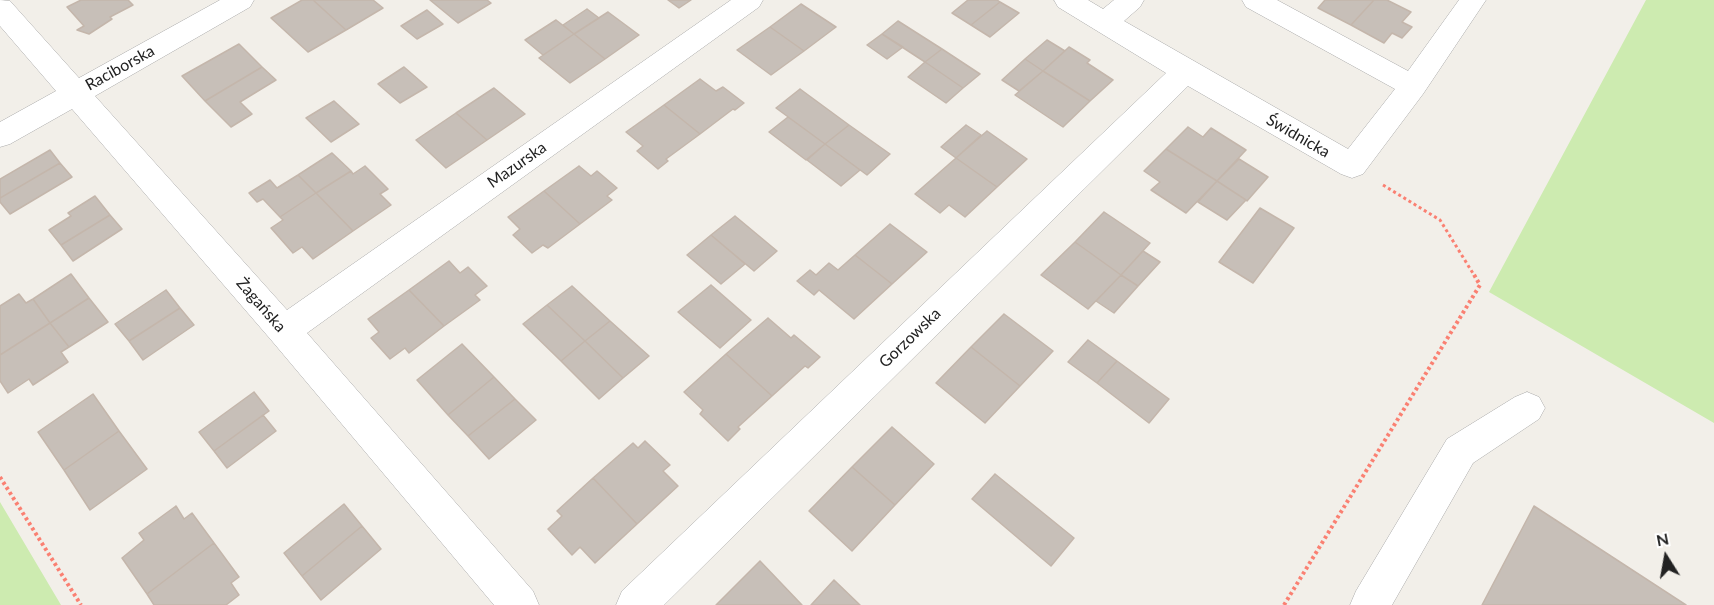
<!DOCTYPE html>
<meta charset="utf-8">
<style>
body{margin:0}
#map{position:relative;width:1714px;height:605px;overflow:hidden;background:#f2efe9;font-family:Lato,sans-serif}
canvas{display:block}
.north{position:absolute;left:1636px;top:527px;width:60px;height:60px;-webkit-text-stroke:4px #fff;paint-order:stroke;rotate:349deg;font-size:16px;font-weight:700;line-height:24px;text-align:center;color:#222}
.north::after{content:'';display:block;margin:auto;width:21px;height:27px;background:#222;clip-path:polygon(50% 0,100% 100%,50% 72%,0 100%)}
</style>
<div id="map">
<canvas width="1714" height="605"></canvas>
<div class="north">N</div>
</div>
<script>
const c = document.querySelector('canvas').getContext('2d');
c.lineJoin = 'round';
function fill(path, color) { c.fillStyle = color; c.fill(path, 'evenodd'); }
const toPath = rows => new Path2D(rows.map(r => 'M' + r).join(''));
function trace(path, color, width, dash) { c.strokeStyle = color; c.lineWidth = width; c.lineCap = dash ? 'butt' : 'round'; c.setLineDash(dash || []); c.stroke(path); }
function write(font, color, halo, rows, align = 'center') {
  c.font = font + ' Lato,sans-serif'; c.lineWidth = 4.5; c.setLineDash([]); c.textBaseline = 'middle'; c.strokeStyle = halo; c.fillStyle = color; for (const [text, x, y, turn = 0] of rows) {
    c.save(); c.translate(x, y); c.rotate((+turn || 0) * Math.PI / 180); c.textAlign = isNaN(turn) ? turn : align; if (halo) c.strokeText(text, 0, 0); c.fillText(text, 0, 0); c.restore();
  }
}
fill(toPath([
 [1646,0,1714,0,1714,423,1489,292],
 [0,502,61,605,0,605]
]), '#cdebb0');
const building = toPath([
 [81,0,128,0,133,5,110,17,112,19,89,34,77,30,84,26,67,7,81,0],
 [302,0,313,0,346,30,308,52,271,18,302,0],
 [313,0,373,0,383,8,346,30,313,0],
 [430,0,487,0,491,3,458,23,430,0],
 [668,0,691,0,679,8,668,0],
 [968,0,997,0,1000,2,971,25,952,13,968,0],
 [1325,0,1374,0,1351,25,1318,8,1325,0],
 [1374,0,1387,0,1411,12,1402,22,1412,27,1402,38,1392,33,1384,43,1351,25,1374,0],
 [1000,2,1019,13,990,37,971,25,1000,2],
 [801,4,836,27,804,51,770,27,801,4],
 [587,9,599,18,574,34,563,25,587,9],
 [427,10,443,24,417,39,401,26,427,10],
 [608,12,639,35,605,59,574,34,608,12],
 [556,20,574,34,543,55,525,40,556,20],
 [898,21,942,49,925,62,882,34,898,21],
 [770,27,804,51,771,75,737,50,770,27],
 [574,34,605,59,570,83,539,58,574,34],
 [882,34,903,47,887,59,867,45,882,34],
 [1047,40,1065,51,1043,71,1025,59,1047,40],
 [239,44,262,67,205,101,182,76,239,44],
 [1069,47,1090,60,1087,63,1113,80,1090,101,1043,71,1069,47],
 [942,49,980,74,963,88,925,62,942,49],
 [1025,59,1043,71,1019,91,1002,80,1025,59],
 [925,62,963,88,946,103,908,77,925,62],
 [262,67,276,80,240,102,252,114,231,127,205,101,262,67],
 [404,67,427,87,400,103,378,84,404,67],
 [1043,71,1090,101,1063,127,1015,95,1043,71],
 [700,79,716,91,723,87,744,103,735,110,733,109,700,134,664,105,700,79],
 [494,88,525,114,487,140,456,113,494,88],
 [800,89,849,125,825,144,776,108,800,89],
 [334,101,359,124,331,142,306,118,334,101],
 [664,105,700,134,666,159,668,161,658,169,637,151,643,146,626,132,664,105],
 [456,113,487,140,446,168,416,140,456,113],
 [788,117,825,144,806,160,769,132,788,117],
 [849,125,890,154,867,175,825,144,849,125],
 [966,125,981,135,956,158,941,147,966,125],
 [1188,127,1203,137,1211,128,1246,150,1217,181,1166,149,1188,127],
 [987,131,1027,159,997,187,956,158,987,131],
 [825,144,860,170,841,186,807,160,825,144],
 [1166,149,1217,181,1186,213,1151,190,1160,182,1144,171,1166,149],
 [50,150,60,163,0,198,0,179,50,150],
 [332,153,351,171,316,193,298,175,332,153],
 [956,158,997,187,965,217,949,205,940,213,915,194,956,158],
 [1239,159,1268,177,1247,201,1217,181,1239,159],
 [60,163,72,177,10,214,0,202,0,198,60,163],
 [365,166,388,189,380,194,391,205,353,231,316,193,351,171,353,174,365,166],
 [579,166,591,176,597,171,617,188,607,196,612,200,580,224,544,191,579,166],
 [298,175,316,193,280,217,263,199,257,202,249,193,270,180,277,188,298,175],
 [1217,181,1246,200,1227,220,1198,202,1217,181],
 [544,191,580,224,548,248,543,245,532,253,513,235,520,229,508,217,544,191],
 [316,193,353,231,313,259,302,247,293,253,271,228,283,220,280,217,316,193],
 [95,196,110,215,61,245,49,230,71,216,68,213,95,196],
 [1260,208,1294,228,1253,283,1219,262,1260,208],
 [1104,212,1150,243,1121,275,1075,242,1104,212],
 [110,215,122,229,73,261,61,245,110,215],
 [735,216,777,251,754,271,711,235,735,216],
 [890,224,927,252,892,284,855,255,890,224],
 [711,235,745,264,721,284,687,255,711,235],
 [1075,242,1121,275,1088,309,1041,275,1075,242],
 [1143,251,1160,262,1138,286,1121,275,1143,251],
 [855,255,892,284,854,319,819,290,814,295,797,281,810,270,816,275,829,263,838,270,855,255],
 [449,261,460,273,468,267,487,286,475,295,480,300,444,326,409,290,449,261],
 [71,274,89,298,50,323,33,299,71,274],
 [1121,275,1138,286,1114,313,1096,301,1121,275],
 [711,285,751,320,720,348,678,312,711,285],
 [572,286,610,321,585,341,547,305,572,286],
 [166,290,180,308,129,341,115,324,166,290],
 [409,290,444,326,409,353,405,348,390,359,371,338,379,332,368,319,409,290],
 [19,294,26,303,33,299,50,323,0,355,0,306,19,294],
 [89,298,108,322,69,347,50,323,89,298],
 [547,305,585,341,561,361,523,324,547,305],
 [180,308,194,325,143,360,129,341,180,308],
 [1004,314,1053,351,1020,386,971,347,1004,314],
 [768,318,791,338,794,335,820,357,808,368,805,366,772,396,726,354,768,318],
 [610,321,649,356,623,378,585,341,610,321],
 [50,323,69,347,61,352,68,362,33,385,29,379,8,393,0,381,0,355,50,323],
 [1088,340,1117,361,1097,383,1068,362,1088,340],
 [585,341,623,378,599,399,561,361,585,341],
 [462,344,494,377,448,415,417,380,462,344],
 [971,347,1020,386,985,423,936,383,971,347],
 [726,354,772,396,738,427,740,429,728,441,700,414,703,410,684,392,726,354],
 [1117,361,1169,399,1149,423,1097,383,1117,361],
 [494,377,515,399,468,436,448,415,494,377],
 [254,392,269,411,214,451,199,432,254,392],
 [93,394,119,431,64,470,38,432,93,394],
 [515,399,536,420,489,459,468,436,515,399],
 [263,415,276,431,227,468,214,451,263,415],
 [892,427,934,464,895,505,852,467,892,427],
 [119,431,147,469,90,510,64,470,119,431],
 [645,441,670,465,663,471,678,486,637,524,593,478,633,443,638,448,645,441],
 [852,467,895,505,852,551,809,511,852,467],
 [995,474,1074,538,1051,566,972,499,995,474],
 [593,478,637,524,595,563,580,547,572,555,548,529,562,516,557,511,593,478],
 [344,504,362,526,302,576,284,553,344,504],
 [176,506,184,519,192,513,214,543,147,594,122,558,144,540,139,533,176,506],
 [1534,506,1686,605,1482,605,1534,506],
 [362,526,381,549,321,600,302,576,362,526],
 [214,543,239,577,231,583,239,595,226,605,154,605,147,594,214,543],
 [760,561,802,605,716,605,760,561],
 [834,580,860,605,811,605,834,580]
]);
fill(building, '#c7bfb8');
trace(building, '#c4b6ab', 1.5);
const minor = toPath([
 [0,0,10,1,79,78,220,0,254,0,250,7,95,96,287,310,731,0,763,0,759,7,307,333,533,591,539,605,494,605,272,341,72,109,10,144,0,147,0,122,56,91,0,26,0,0],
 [1054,0,1088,0,1103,9,1114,0,1144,0,1140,7,1124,21,1348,149,1395,89,1246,7,1242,0,1277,0,1408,71,1459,0,1486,0,1423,94,1363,174,1352,178,1341,174,1188,86,664,605,616,605,622,591,1166,73,1058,7,1054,0],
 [1527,392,1539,397,1545,408,1539,419,1473,463,1392,605,1350,605,1356,591,1447,439,1515,397,1527,392]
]);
trace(minor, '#a9a9a9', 1);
trace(toPath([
 [1383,185,1440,220,1474,275]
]), '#fa8072', 3, [3, 3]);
trace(toPath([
 [0,477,81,605],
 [1284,605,1480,285,1473,273]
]), '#fa8072', 4, [3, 3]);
fill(minor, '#fff');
write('16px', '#222', '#fff', [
 ["Raciborska",120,68,-29],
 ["Świdnicka",1298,136,30],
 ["Mazurska",517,165,-35],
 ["Żagańska",261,305,49],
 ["Gorzowska",910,338,-44]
]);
</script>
